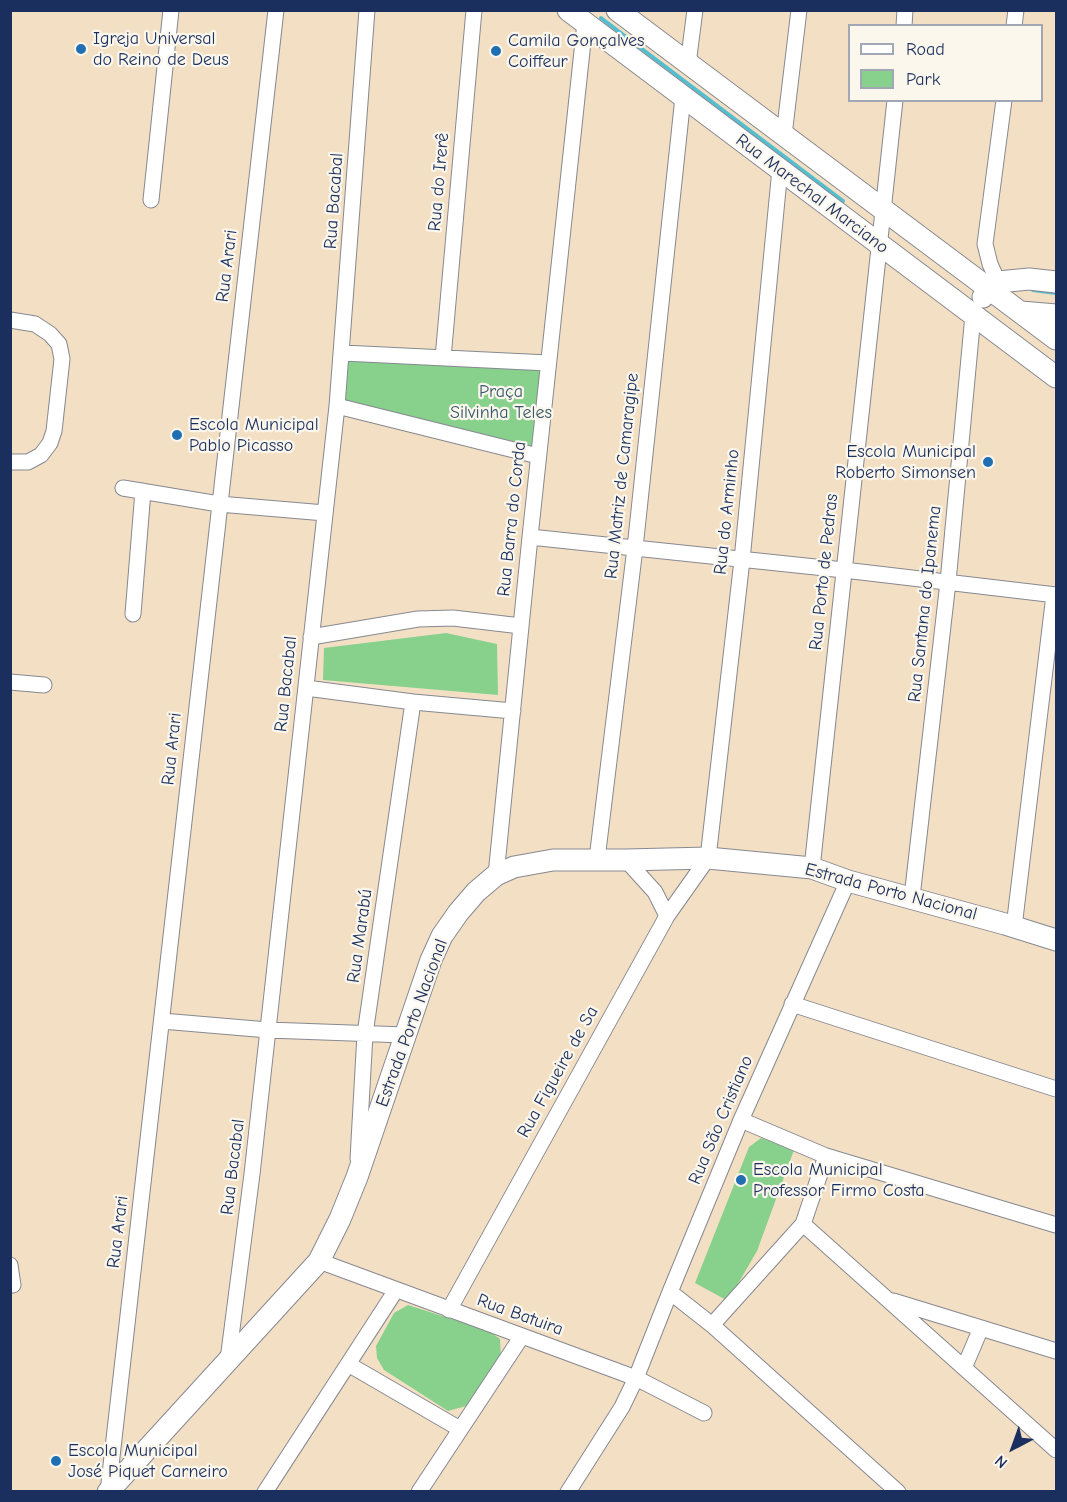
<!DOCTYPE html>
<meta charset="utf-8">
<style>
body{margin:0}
#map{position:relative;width:1067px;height:1502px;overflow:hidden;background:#f3e0c4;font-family:"Comic Neue",sans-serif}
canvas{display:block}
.frame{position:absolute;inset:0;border:12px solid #1b2f5e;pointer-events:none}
.legend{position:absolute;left:848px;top:24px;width:195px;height:78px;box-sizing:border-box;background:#fbf7ec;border:2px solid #a1a7b3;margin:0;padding:8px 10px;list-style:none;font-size:18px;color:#1b2f5e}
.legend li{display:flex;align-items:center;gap:12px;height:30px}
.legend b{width:30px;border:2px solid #a1a7b3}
.north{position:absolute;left:983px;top:1418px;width:60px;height:60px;-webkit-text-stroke:4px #fbf7ec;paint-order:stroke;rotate:221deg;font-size:16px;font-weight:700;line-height:24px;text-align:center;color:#1b2f5e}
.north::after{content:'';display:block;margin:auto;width:21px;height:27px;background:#1b2f5e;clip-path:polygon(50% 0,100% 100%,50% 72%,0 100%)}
</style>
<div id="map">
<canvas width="1067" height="1502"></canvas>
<div class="frame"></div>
<ul class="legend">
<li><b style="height:8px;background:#fff"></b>Road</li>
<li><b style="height:16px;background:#88d18d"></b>Park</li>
</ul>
<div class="north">N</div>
</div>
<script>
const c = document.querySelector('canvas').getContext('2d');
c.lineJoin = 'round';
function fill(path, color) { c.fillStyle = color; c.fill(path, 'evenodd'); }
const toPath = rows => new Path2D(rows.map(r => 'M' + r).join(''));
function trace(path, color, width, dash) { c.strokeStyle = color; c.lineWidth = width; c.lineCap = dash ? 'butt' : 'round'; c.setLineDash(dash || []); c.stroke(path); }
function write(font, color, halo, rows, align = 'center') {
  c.font = font + ' "Comic Neue",sans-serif'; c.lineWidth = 4.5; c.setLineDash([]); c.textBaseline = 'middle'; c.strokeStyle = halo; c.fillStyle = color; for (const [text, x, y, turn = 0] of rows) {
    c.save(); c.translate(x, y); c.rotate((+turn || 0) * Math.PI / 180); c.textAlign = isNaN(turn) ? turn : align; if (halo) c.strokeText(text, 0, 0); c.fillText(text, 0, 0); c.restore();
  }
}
fill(toPath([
 [348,357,541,370,532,446,344,401],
 [446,633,497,644,498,695,323,680,324,648],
 [761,1138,794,1150,757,1251,728,1301,695,1283,749,1147],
 [408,1305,489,1331,500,1339,501,1359,470,1405,448,1411,384,1370,377,1358,376,1346,394,1313]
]), '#88d18d');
trace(toPath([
 [601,18,843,201],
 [1033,290,1056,293]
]), '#54bed1', 4);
const street = toPath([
 [904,26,905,10],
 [1014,26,1016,10],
 [688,64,695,10],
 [784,135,799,10],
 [151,200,171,10],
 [998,282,990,264,985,244,1004,100],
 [10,320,35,324,50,334,59,344,62,359,54,431,50,443,41,455,28,462,10,462],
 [343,353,548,363],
 [443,358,474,10],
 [337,406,538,456],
 [123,488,219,504,325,513],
 [530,537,844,570,1056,595],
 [133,614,143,491],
 [311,637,418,619,453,618,521,626],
 [10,682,44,685],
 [306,688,413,702,513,711],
 [597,859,635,548,683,97],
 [626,860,655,892,667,916],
 [812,868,895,100],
 [496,875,530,537,585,23],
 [912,897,948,582,973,315],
 [1014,927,1054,595],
 [792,1004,1056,1089],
 [162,1021,268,1030,405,1035],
 [741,1120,826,1156,1056,1225],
 [358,1159,365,1034,413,702],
 [803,1224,1056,1450],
 [319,1261,636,1378,704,1413],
 [10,1265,13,1285],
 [670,1292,712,1325,898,1492],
 [893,1301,1056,1351],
 [449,1310,667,916,708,858,742,560,780,169],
 [712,1325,803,1224,826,1156],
 [228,1360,252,1174,337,406,367,10],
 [348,1364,460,1429],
 [964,1368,981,1328],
 [108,1492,276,10],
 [265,1492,396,1290],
 [419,1492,522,1336],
 [568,1492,622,1407,636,1378,670,1292,741,1120,848,881]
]);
const secondary = toPath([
 [568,10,1056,377],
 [617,10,1056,339],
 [983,297,989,289,998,282,1029,279,1056,282],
 [1021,312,1056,315],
 [108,1492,319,1261,340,1219,357,1177,431,960,442,936,458,913,476,892,496,875,514,867,553,860,626,860,708,858,812,868,848,881,1005,924,1056,940]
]);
trace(street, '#878891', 17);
trace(secondary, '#878891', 23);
trace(street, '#fff', 15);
trace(secondary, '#fff', 21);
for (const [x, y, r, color] of [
 [81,49,6,"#1f6fb2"],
 [496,51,6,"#1f6fb2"],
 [177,435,6,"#1f6fb2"],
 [988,462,6,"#1f6fb2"],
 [741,1180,6,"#1f6fb2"],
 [56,1461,6,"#1f6fb2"]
]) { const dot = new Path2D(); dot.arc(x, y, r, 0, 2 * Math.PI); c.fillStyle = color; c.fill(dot); trace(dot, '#fbf7ec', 2); }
write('18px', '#1b2f5e', '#fbf7ec', [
 ["Igreja Universal",93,39],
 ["do Reino de Deus",93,60],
 ["Camila Gonçalves",508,41],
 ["Coiffeur",508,62],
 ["Escola Municipal",189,425],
 ["Pablo Picasso",189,446],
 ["Escola Municipal",976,452,"right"],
 ["Roberto Simonsen",976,473,"right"],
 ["Escola Municipal",753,1170],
 ["Professor Firmo Costa",753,1191],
 ["Escola Municipal",68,1451],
 ["José Piquet Carneiro",68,1472]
], 'left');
write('18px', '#1b2f5e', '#fbf7ec', [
 ["Rua do Irerê",439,182,-85],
 ["Rua Marechal Marciano",812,194,37],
 ["Rua Bacabal",334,201,-86],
 ["Rua Arari",227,266,-83],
 ["Rua Matriz de Camaragipe",622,476,-84],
 ["Rua do Arminho",727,512,-84],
 ["Rua Barra do Corda",512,519,-84],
 ["Rua Porto de Pedras",824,572,-84],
 ["Rua Santana do Ipanema",925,604,-84],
 ["Rua Bacabal",286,684,-84],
 ["Rua Arari",172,749,-84],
 ["Estrada Porto Nacional",891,892,15],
 ["Rua Marabú",360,936,-82],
 ["Estrada Porto Nacional",412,1023,-70],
 ["Rua Figueire de Sa",558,1072,-61],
 ["Rua São Cristiano",721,1120,-67],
 ["Rua Bacabal",233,1167,-83],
 ["Rua Arari",118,1232,-83],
 ["Rua Batuira",520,1315,20]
]);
write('18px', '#36586a', '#fbf7ec', [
 ["Praça",501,392],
 ["Silvinha Teles",501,413]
]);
</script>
